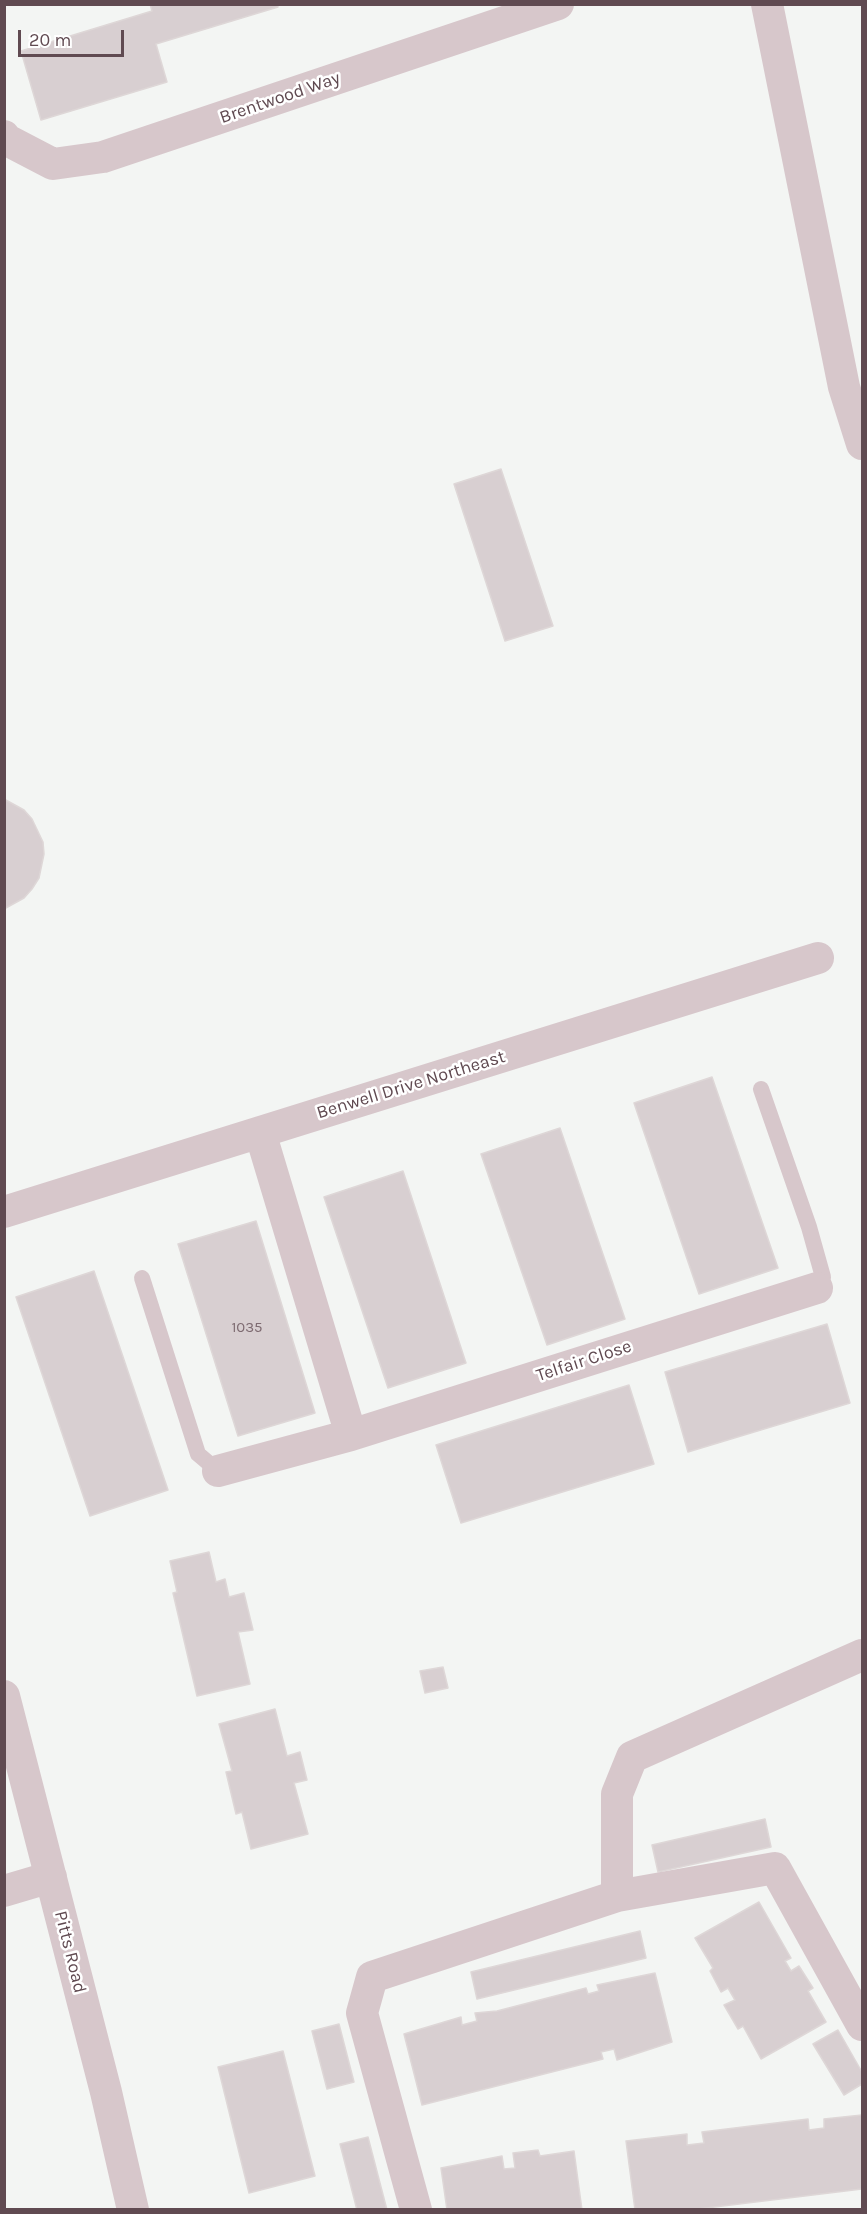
<!DOCTYPE html>
<style>
body{margin:0}
#map{position:relative;width:867px;height:2214px;overflow:hidden;background:#f3f5f3;font-family:Karla,sans-serif}
canvas{display:block}
.frame{position:absolute;inset:0;border:6px solid #604a51;pointer-events:none}
.scale{position:absolute;left:18px;top:30px;width:106px;height:27px;box-sizing:border-box;border:3px solid #604a51;border-top:0;padding-left:8px;font-size:18px;line-height:21px;white-space:nowrap;color:#604a51;-webkit-text-stroke:4px #fff;paint-order:stroke}
</style>
<div id="map">
<canvas width="867" height="2214"></canvas>
<div class="frame"></div>
<div class="scale">20 m</div>
</div>
<script>
const c = document.querySelector('canvas').getContext('2d');
c.lineJoin = 'round';
function fill(path, color) { c.fillStyle = color; c.fill(path, 'evenodd'); }
const toPath = rows => new Path2D(rows.map(r => 'M' + r).join(''));
function trace(path, color, width, dash) { c.strokeStyle = color; c.lineWidth = width; c.lineCap = dash ? 'butt' : 'round'; c.setLineDash(dash || []); c.stroke(path); }
function write(font, color, halo, rows, align = 'center') {
  c.font = font + ' Karla,sans-serif'; c.lineWidth = 5; c.setLineDash([]); c.textBaseline = 'middle'; c.strokeStyle = halo; c.fillStyle = color; for (const [text, x, y, turn = 0] of rows) {
    c.save(); c.translate(x, y); c.rotate((+turn || 0) * Math.PI / 180); c.textAlign = isNaN(turn) ? turn : align; if (halo) c.strokeText(text, 0, 0); c.fillText(text, 0, 0); c.restore();
  }
}
const building = toPath([
 [150,4,277,4,278,7,156,44,167,82,41,120,21,51,152,11,150,4],
 [501,469,553,626,505,641,454,484,501,469],
 [4,799,24,810,32,819,43,842,44,854,39,878,32,889,24,898,4,909,4,799],
 [712,1077,778,1268,699,1294,634,1103,712,1077],
 [560,1128,625,1319,547,1345,481,1154,560,1128],
 [403,1171,466,1363,388,1388,324,1197,403,1171],
 [256,1221,315,1413,238,1436,178,1244,256,1221],
 [94,1271,168,1490,90,1516,16,1297,94,1271],
 [827,1324,850,1403,688,1452,665,1372,827,1324],
 [629,1385,654,1464,461,1523,436,1445,629,1385],
 [209,1552,216,1582,225,1579,229,1597,244,1593,253,1630,238,1632,250,1684,197,1696,173,1593,177,1592,170,1561,209,1552],
 [443,1667,448,1688,425,1693,420,1671,443,1667],
 [275,1709,287,1756,300,1752,307,1780,294,1783,308,1834,251,1849,242,1812,236,1814,226,1772,232,1771,219,1724,275,1709],
 [765,1819,771,1847,658,1872,652,1845,765,1819],
 [759,1902,791,1958,785,1961,791,1971,799,1966,813,1988,808,1991,826,2022,761,2059,743,2026,738,2029,724,2005,735,2000,728,1988,721,1992,710,1971,713,1968,695,1938,759,1902],
 [640,1931,646,1958,477,1999,471,1972,640,1931],
 [655,1973,672,2042,617,2060,614,2049,601,2052,603,2059,422,2105,404,2034,461,2017,462,2025,477,2021,475,2013,497,2011,586,1988,588,1994,599,1991,597,1985,655,1973],
 [339,2024,354,2082,327,2089,312,2031,339,2024],
 [838,2030,862,2072,862,2084,844,2095,813,2044,838,2030],
 [283,2051,315,2176,249,2193,218,2067,283,2051],
 [862,2115,862,2189,690,2210,635,2210,626,2141,687,2134,687,2145,704,2143,702,2132,808,2119,809,2130,824,2128,824,2119,862,2115],
 [368,2137,387,2210,357,2210,340,2144,368,2137],
 [538,2150,540,2156,574,2151,582,2210,447,2210,441,2168,502,2156,504,2169,515,2168,513,2153,538,2150]
]);
fill(building, '#d8cfd1');
trace(building, '#ded7d7', 1.5);
trace(toPath([
 [761,1089,809,1227,823,1277,817,1288],
 [142,1278,198,1454,218,1471]
]), '#d7c7cb', 16);
trace(toPath([
 [767,4,844,387,862,444],
 [4,136,7,140,53,164,103,157,558,4],
 [260,1132,351,1435],
 [4,1212,818,958],
 [218,1471,351,1435,817,1288],
 [862,1655,632,1757,617,1794,617,1896,775,1868,862,2025],
 [4,1696,106,2092,133,2210],
 [4,1891,51,1877],
 [416,2210,362,2013,372,1977,617,1896]
]), '#d7c7cb', 32);
write('15px', '#7e6b71', null, [
 ["1035",247,1328]
]);
write('18px', '#604a51', '#fff', [
 ["Brentwood Way",280,98,-19],
 ["Benwell Drive Northeast",411,1085,-17],
 ["Telfair Close",584,1361,-18],
 ["Pitts Road",70,1952,76]
]);
</script>
